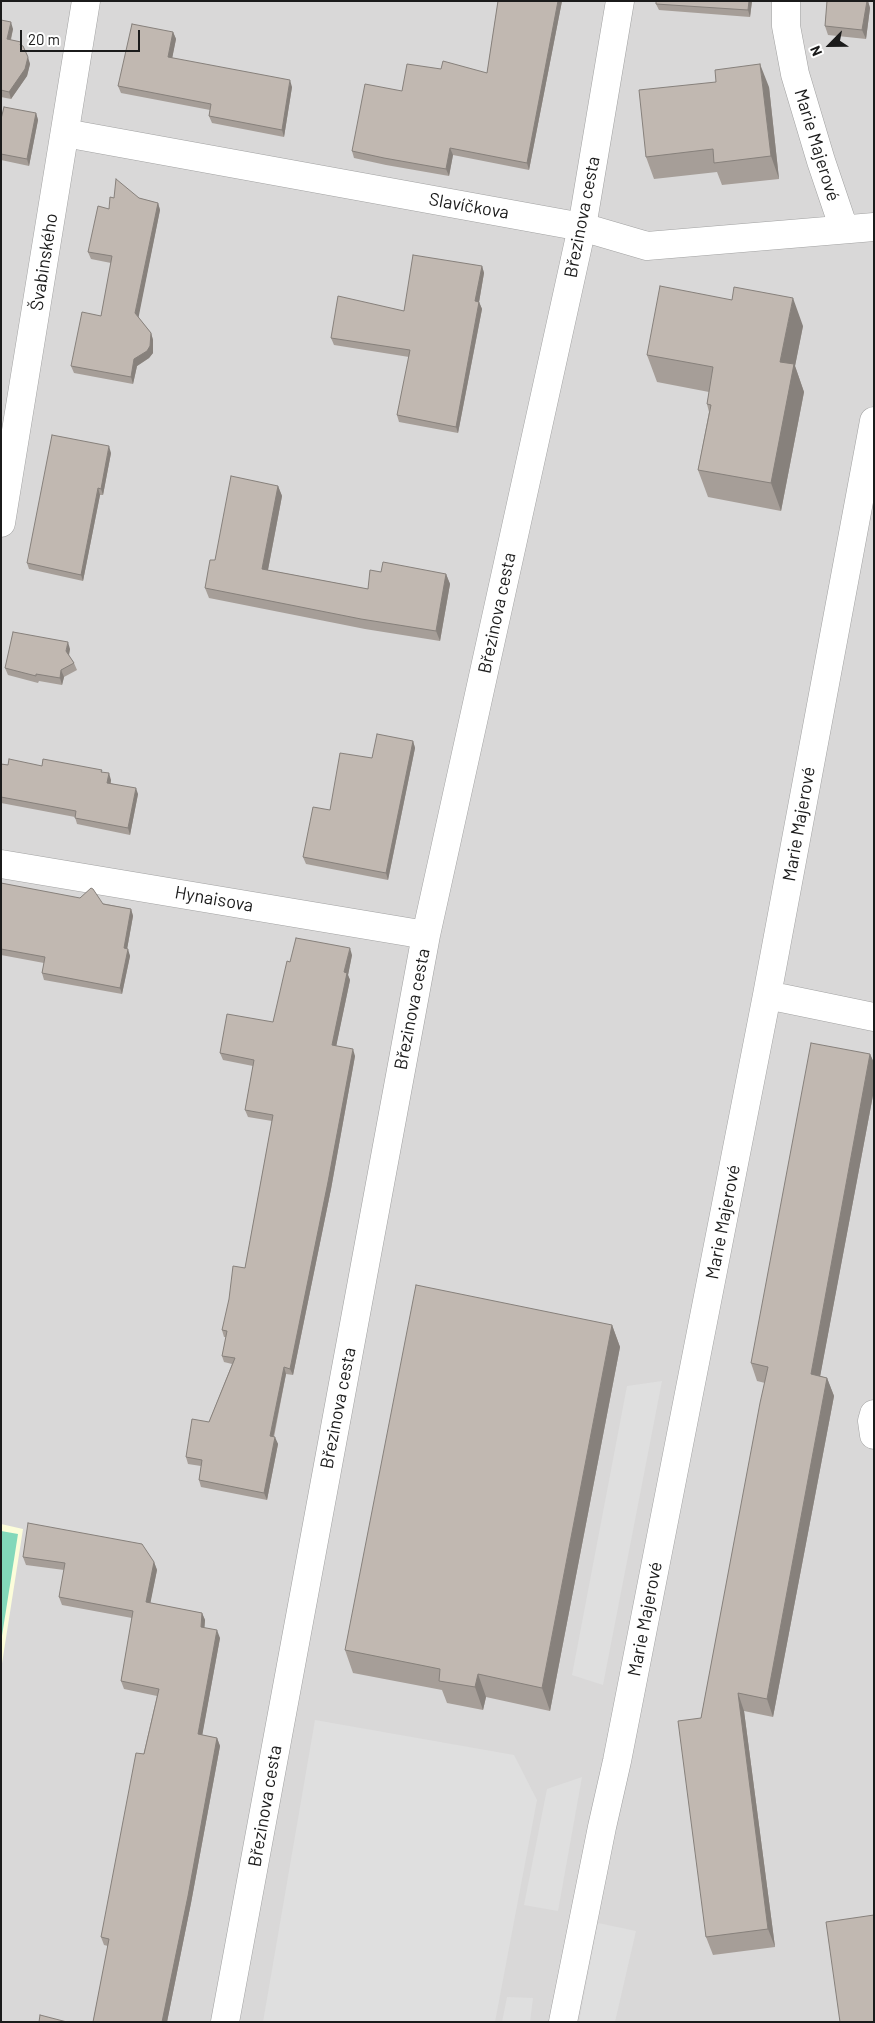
<!DOCTYPE html>
<meta charset="utf-8">
<style>
body{margin:0}
#map{position:relative;width:875px;height:2023px;overflow:hidden;background:#ece9e1;font-family:Barlow,sans-serif}
canvas{display:block}
.frame{position:absolute;inset:0;border:2px solid #1b1b1b;pointer-events:none}
.north{position:absolute;left:805px;top:20px;width:50px;height:50px;-webkit-text-stroke:4px #fff;paint-order:stroke;rotate:247deg;font-size:14px;font-weight:700;line-height:20px;text-align:center;color:#1b1b1b}
.north::after{content:'';display:block;margin:auto;width:18px;height:22px;background:#1b1b1b;clip-path:polygon(50% 0,100% 100%,50% 72%,0 100%)}
.scale{position:absolute;left:20px;top:30px;width:120px;height:22px;box-sizing:border-box;border:2px solid #1b1b1b;border-top:0;padding-left:6px;font-size:15px;line-height:18px;white-space:nowrap;color:#1b1b1b;-webkit-text-stroke:4px #fff;paint-order:stroke}
</style>
<div id="map">
<canvas width="875" height="2023"></canvas>
<div class="frame"></div>
<div class="north">N</div>
<div class="scale">20 m</div>
</div>
<script>
const c = document.querySelector('canvas').getContext('2d');
c.lineJoin = 'round';
function fill(path, color) { c.fillStyle = color; c.fill(path, 'evenodd'); }
const toPath = rows => new Path2D(rows.map(r => 'M' + r).join(''));
function trace(path, color, width, dash) { c.strokeStyle = color; c.lineWidth = width; c.lineCap = dash ? 'butt' : 'round'; c.setLineDash(dash || []); c.stroke(path); }
function write(font, color, halo, rows, align = 'center') {
  c.font = font + ' Barlow,sans-serif'; c.lineWidth = 5; c.setLineDash([]); c.textBaseline = 'middle'; c.strokeStyle = halo; c.fillStyle = color; for (const [text, x, y, turn = 0] of rows) {
    c.save(); c.translate(x, y); c.rotate((+turn || 0) * Math.PI / 180); c.textAlign = isNaN(turn) ? turn : align; if (halo) c.strokeText(text, 0, 0); c.fillText(text, 0, 0); c.restore();
  }
}
fill(toPath([
 [1,1,874,1,874,2022,1,2022]
]), '#d9d8d8');
fill(toPath([
 [1,1524,23,1529,1,1670]
]), '#fcfdda');
fill(toPath([
 [1,1531,18,1534,1,1642]
]), '#83d8ba');
fill(toPath([
 [662,1381,603,1685,572,1675,627,1386],
 [315,1720,514,1755,537,1800,495,2022,263,2022],
 [582,1777,558,1911,524,1905,547,1789],
 [598,1923,636,1931,615,2022,579,2022],
 [507,1997,533,1998,530,2022,502,2022]
]), '#dfdfdf');
const minor = toPath([
 [786,1,786,26,795,74,821,161,844,229],
 [65,133,582,227,647,246,874,227],
 [1,523,86,1],
 [1,864,426,935],
 [767,995,874,1017],
 [874,1414,872,1421,874,1435],
 [225,2022,426,935,582,227,620,1],
 [563,2022,602,1827,617,1761,767,995,874,421]
]);
trace(minor, '#a2a2a2', 29);
trace(minor, '#fff', 28);
fill(toPath([
 [498,1,562,1,529,170,453,155,449,176,386,165,354,158,352,151,402,91,441,69,487,73],
 [752,1,750,17,659,10,656,4],
 [827,1,868,1,870,8,866,39,828,35,825,26],
 [1,20,13,29,11,40,21,42,30,64,27,76,11,99,1,97],
 [173,32,176,39,172,58,292,87,284,137,212,123,209,116,210,110,121,93,118,86],
 [769,87,779,179,722,185,717,172,654,179,646,157],
 [36,113,38,120,29,166,1,160,1,119],
 [114,198,139,198,158,203,160,210,138,317,151,333,153,340,153,353,149,358,137,366,133,384,74,373,71,366,101,316,111,263,91,259,88,252],
 [482,266,484,273,479,302,482,309,458,433,399,422,397,415,409,357,334,345,331,338,404,311],
 [803,326,795,366,804,392,781,511,708,497,698,470,709,412,707,404,709,392,657,382,647,355],
 [111,453,103,495,100,495,83,581,29,569,27,563],
 [278,486,282,496,268,570,368,589,381,572,446,574,450,584,440,641,365,629,209,598,205,588,215,560],
 [70,649,69,656,74,663,77,670,64,677,62,685,39,681,38,683,8,675,5,668],
 [413,741,415,748,388,880,306,864,303,857,330,810,372,758],
 [1,764,8,765,42,766,102,772,111,780,111,783,138,794,130,835,77,824,75,817,1,803],
 [1,883,131,909,133,916,127,949,130,956,122,994,44,980,42,973,44,963,1,955],
 [352,955,348,975,350,980,336,1046,355,1056,331,1189,293,1375,286,1374,274,1437,278,1444,267,1500,201,1487,199,1480,201,1466,188,1464,186,1457,209,1422,232,1364,224,1362,222,1356,226,1337,224,1337,222,1330,245,1268,272,1121,248,1117,245,1110,253,1066,223,1060,220,1053,273,1022,290,962],
 [870,1054,874,1063,874,1090,820,1376,827,1378,834,1396,773,1717,744,1711,775,1947,713,1955,706,1937,701,1718,765,1383,757,1381,751,1363],
 [612,1325,620,1347,550,1711,486,1697,483,1710,447,1703,442,1690,353,1673,345,1650],
 [23,1557,154,1562,157,1570,150,1603,202,1613,205,1620,204,1628,220,1638,202,1735,217,1738,220,1746,191,1903,167,2022,93,2022,108,1946,104,1945,101,1937,157,1696,124,1689,121,1681,132,1618,62,1605,59,1597,64,1570,26,1565]
]), '#a69e98');
fill(toPath([
 [558,1,562,1,529,170,527,163],
 [749,1,752,1,750,17,748,10],
 [867,1,868,1,870,8,866,39,862,30],
 [11,22,13,29,9,46,7,39],
 [173,32,176,39,171,64,168,57],
 [28,57,30,64,27,76,11,99,9,92],
 [760,64,769,87,779,179,771,156],
 [290,80,292,87,284,137,282,130],
 [36,113,38,120,29,166,27,159],
 [450,148,453,155,449,176,446,169],
 [158,203,160,210,138,320,135,313],
 [482,266,484,273,478,308,475,301],
 [793,298,803,326,795,366,804,392,781,511,771,483,780,362],
 [479,302,482,309,458,433,456,427],
 [151,333,153,340,153,353,149,358,137,366,133,384,131,377,134,359],
 [109,446,111,453,103,495,101,489],
 [278,486,282,496,266,580,262,569],
 [98,488,100,495,83,581,81,575],
 [446,574,450,584,440,641,436,631],
 [68,642,70,649,68,658,66,651],
 [61,670,64,677,62,685,60,678],
 [413,741,415,748,388,880,386,873],
 [109,773,111,780,109,790,107,783],
 [136,788,138,794,130,835,128,828],
 [131,909,133,916,126,955,124,948],
 [350,948,352,955,348,975,350,980,335,1052,332,1045,344,972],
 [128,949,130,956,122,994,120,988],
 [353,1049,355,1056,331,1189,293,1375,290,1369],
 [870,1054,874,1063,874,1090,817,1393,811,1374],
 [612,1325,620,1347,550,1711,542,1688],
 [284,1367,286,1374,272,1443,270,1436],
 [827,1378,834,1396,773,1717,767,1699],
 [275,1437,278,1444,267,1500,264,1493],
 [154,1562,157,1570,149,1610,146,1602],
 [202,1613,205,1620,204,1635,201,1627],
 [217,1630,220,1638,201,1742,198,1734],
 [478,1674,486,1697,483,1710,475,1687],
 [738,1693,744,1711,775,1947,768,1929],
 [217,1738,220,1746,191,1903,167,2022,162,2022]
]), '#87817c');
const building = toPath([
 [498,1,558,1,527,163,450,148,446,169,384,158,352,151,365,84,402,91,407,64,441,69,443,61,487,73,498,1],
 [656,1,749,1,748,10,656,4,656,1],
 [827,1,867,1,862,30,825,26,827,1],
 [1,20,11,22,7,39,21,42,20,45,23,46,28,57,25,69,9,92,1,90,1,20],
 [132,24,173,32,168,57,290,80,282,130,209,116,211,104,118,86,132,24],
 [760,64,771,156,714,163,713,149,646,157,639,90,716,82,715,70,760,64],
 [4,107,36,113,27,159,1,154,1,119,4,107],
 [116,179,139,198,158,203,135,313,151,333,150,346,147,351,134,359,131,377,71,366,82,312,101,316,112,256,88,252,98,206,109,209,110,197,114,198,116,179],
 [413,255,482,266,475,301,479,302,456,427,397,415,410,350,331,338,338,296,404,311,413,255],
 [660,286,732,300,734,287,793,298,780,362,794,364,771,483,698,470,711,405,707,404,713,367,647,355,660,286],
 [52,435,109,446,101,489,98,488,81,575,27,563,52,435],
 [231,476,278,486,262,569,368,589,370,570,381,572,383,562,446,574,436,631,361,619,205,588,210,560,215,560,231,476],
 [13,632,68,642,66,651,74,663,61,670,60,678,36,674,36,676,5,668,13,632],
 [377,734,413,741,386,873,303,857,313,807,330,810,340,753,372,758,377,734],
 [9,759,42,766,43,759,102,770,101,772,109,773,107,783,136,788,128,828,75,818,76,811,1,797,1,764,8,765,9,759],
 [1,883,80,898,91,888,93,889,103,904,131,909,124,948,128,949,120,988,42,973,45,957,1,949,1,883],
 [296,938,350,948,344,972,347,973,332,1045,353,1049,328,1182,290,1369,284,1367,270,1436,275,1437,264,1493,199,1480,202,1460,186,1457,192,1419,209,1422,235,1358,222,1356,227,1331,222,1330,229,1299,233,1266,245,1268,273,1115,245,1110,254,1060,220,1053,227,1014,273,1022,287,961,290,962,296,938],
 [811,1043,870,1054,811,1374,827,1378,767,1699,738,1693,768,1929,706,1937,678,1721,701,1718,760,1403,768,1367,751,1363,811,1043],
 [416,1285,612,1325,542,1688,478,1674,475,1687,439,1681,440,1669,345,1650,416,1285],
 [28,1523,142,1544,154,1562,146,1602,202,1613,201,1627,217,1630,198,1734,217,1738,188,1896,162,2022,93,2022,109,1939,101,1937,136,1753,144,1754,159,1689,121,1681,133,1611,59,1597,65,1563,23,1557,28,1523],
 [874,1915,874,2022,840,2022,826,1922,874,1915],
 [40,2015,67,2022,39,2022,40,2015]
]);
fill(building, '#c1b8b1');
trace(building, '#87817c', 1);
write('18px', '#1b1b1b', '#fff', [
 ["Marie Majerové",817,145,73],
 ["Slavíčkova",469,206,10],
 ["Březinova cesta",582,217,-79],
 ["Švabinského",44,262,-81],
 ["Březinova cesta",497,613,-78],
 ["Marie Majerové",799,824,-80],
 ["Hynaisova",214,899,10],
 ["Březinova cesta",412,1009,-79],
 ["Marie Majerové",723,1222,-79],
 ["Březinova cesta",338,1408,-79],
 ["Marie Majerové",645,1619,-79],
 ["Březinova cesta",265,1806,-80]
]);
</script>
